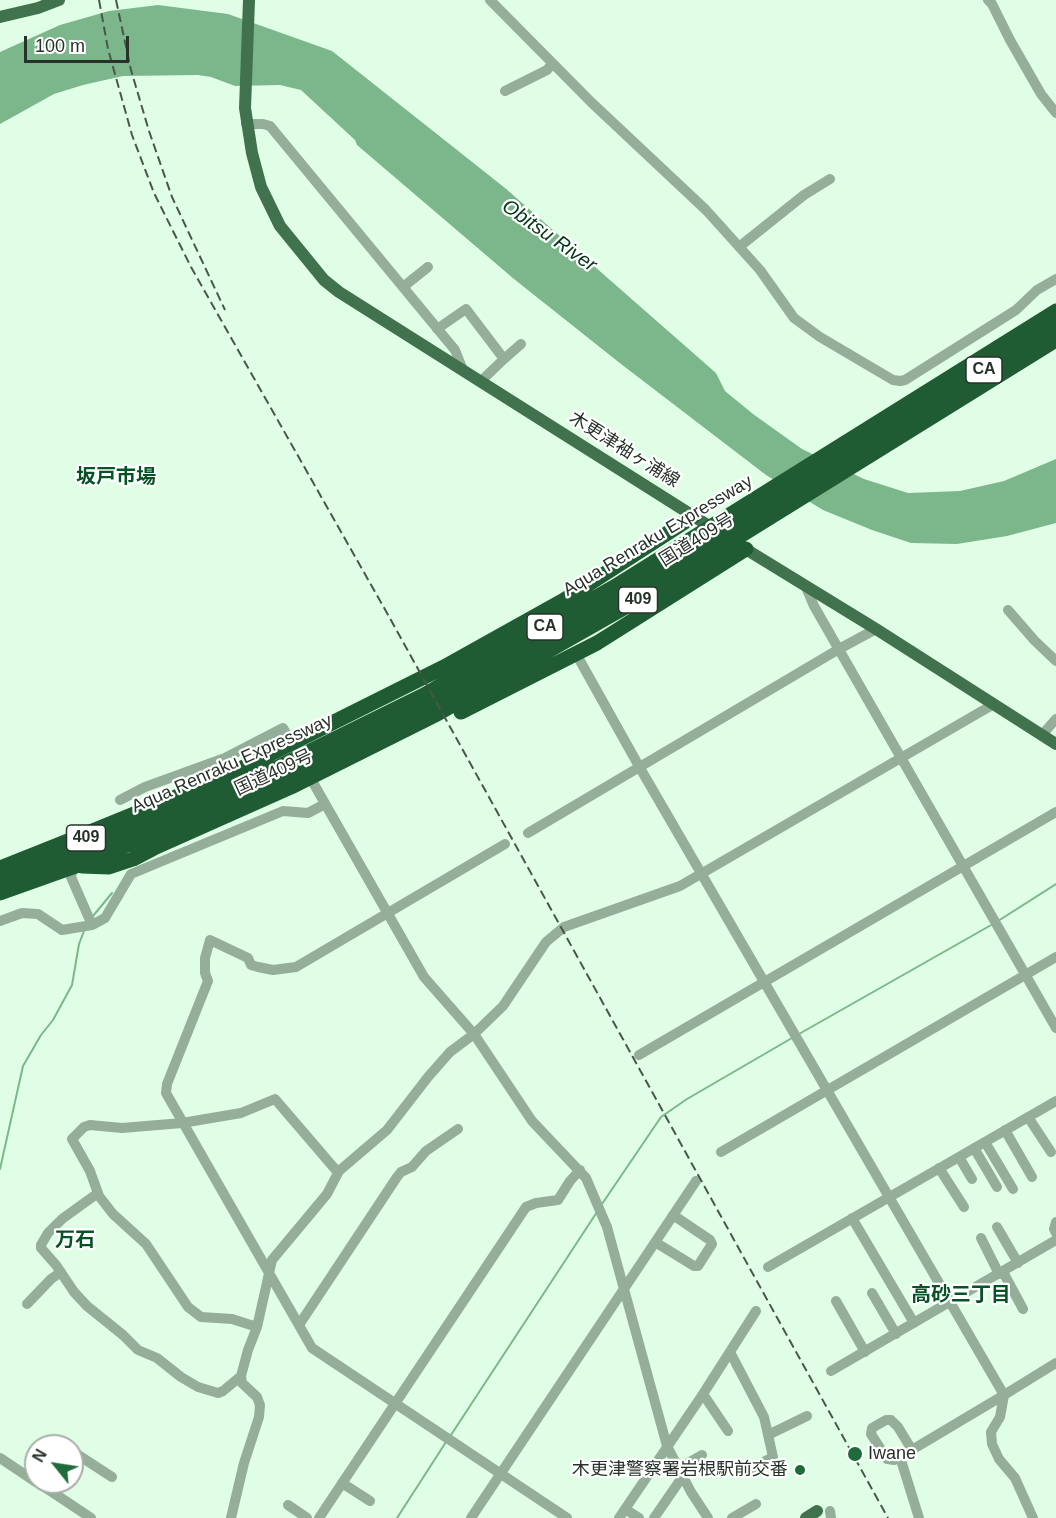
<!DOCTYPE html>
<meta charset="utf-8">
<style>
body{margin:0}
#map{position:relative;width:1056px;height:1518px;overflow:hidden;background:#e0fee6;font-family:Arial,sans-serif}
canvas{display:block}
.north{position:absolute;left:24px;top:1434px;width:60px;height:60px;box-sizing:border-box;background:#fff;border:2px solid #a9ada9;border-radius:50%;rotate:300deg;font-size:16px;font-weight:700;line-height:24px;text-align:center;color:#273229}
.north::after{content:'';display:block;margin:auto;width:21px;height:27px;background:#1f6b3a;clip-path:polygon(50% 0,100% 100%,50% 72%,0 100%)}
.scale{position:absolute;left:24px;top:36px;width:105px;height:27px;box-sizing:border-box;border:3px solid #273229;border-top:0;padding-left:8px;font-size:18px;line-height:21px;white-space:nowrap;color:#273229;-webkit-text-stroke:4px #fff;paint-order:stroke}
</style>
<div id="map">
<canvas width="1056" height="1518"></canvas>
<div class="north">N</div>
<div class="scale">100 m</div>
</div>
<script>
const c = document.querySelector('canvas').getContext('2d');
c.lineJoin = 'round';
function fill(path, color) { c.fillStyle = color; c.fill(path, 'evenodd'); }
const toPath = rows => new Path2D(rows.map(r => 'M' + r).join(''));
function trace(path, color, width, dash) { c.strokeStyle = color; c.lineWidth = width; c.lineCap = dash ? 'butt' : 'round'; c.setLineDash(dash || []); c.stroke(path); }
function write(font, color, halo, rows, align = 'center') {
  c.font = font + ' Arial,"Noto Sans JP",sans-serif'; c.lineWidth = 4.5; c.setLineDash([]); c.textBaseline = 'middle'; c.strokeStyle = halo; c.fillStyle = color; for (const [text, x, y, turn = 0] of rows) {
    c.save(); c.translate(x, y); c.rotate((+turn || 0) * Math.PI / 180); c.textAlign = isNaN(turn) ? turn : align; if (halo) c.strokeText(text, 0, 0); c.fillText(text, 0, 0); c.restore();
  }
}
fill(toPath([
 [158,5,228,14,332,51,505,188,716,373,725,391,753,414,802,449,864,479,908,493,960,491,1004,481,1056,459,1056,523,1007,536,957,544,911,543,872,530,823,510,766,475,621,364,514,279,357,145,355,140,301,90,280,85,235,86,211,77,198,75,123,76,83,85,54,94,0,124,0,52,60,25,109,11]
]), '#7bb78a');
trace(toPath([
 [93,916,112,893],
 [998,921,1056,884],
 [799,1034,993,924],
 [0,1169,23,1066,41,1035,53,1020,72,985,79,944,84,931],
 [602,1204,661,1117,687,1099,792,1038],
 [451,1435,597,1212],
 [397,1518,446,1442]
]), '#7bb78a', 2);
trace(toPath([
 [490,0,591,102,706,210,760,270,794,318,820,337,893,380,900,381,905,380,1016,310,1037,290,1056,279],
 [988,0,992,4,1010,40,1041,94,1056,113],
 [505,91,547,70,552,64],
 [246,124,263,124,270,126,455,350,463,370],
 [739,247,804,195,830,179],
 [403,287,428,267],
 [437,329,466,309,504,359,521,344],
 [481,381,504,359],
 [805,585,814,606,1056,1028],
 [1008,610,1035,641,1056,661],
 [579,659,640,768,1004,1395,1000,1417,991,1432,992,1444,999,1459,1015,1478,1033,1518],
 [1042,735,1056,719],
 [307,772,424,977,474,1034,532,1121,586,1178,607,1227,667,1446,691,1492,708,1518],
 [120,800,145,787,225,758,283,728,294,748],
 [528,833,839,649,876,629],
 [505,844,296,967,273,970,258,967,251,965,248,958,210,940,205,958,205,973,208,981,167,1084,166,1093,312,1348,567,1518],
 [77,865,72,872,71,877,92,925],
 [0,921,22,913,38,914,62,930,92,925,105,918,131,874,283,811,308,813,325,804],
 [639,1055,1056,812],
 [1028,1117,1051,1152],
 [1005,1130,1032,1177],
 [985,1142,1013,1189],
 [974,1148,997,1187],
 [721,1152,1056,957],
 [959,1157,972,1179],
 [939,1168,964,1207],
 [98,1193,62,1219,48,1233,41,1245,41,1248,56,1265,74,1292,87,1306,123,1335,138,1350,157,1358,181,1377,198,1387,218,1393,223,1391,241,1376],
 [852,1218,914,1323],
 [1056,1222,1054,1229,1056,1233],
 [997,1227,1018,1263],
 [981,1238,999,1274],
 [655,1242,694,1266,698,1266,712,1244,710,1240,673,1215],
 [768,1267,1056,1101],
 [1003,1272,1023,1309],
 [872,1293,896,1334],
 [836,1301,865,1352],
 [27,1304,51,1279,61,1272],
 [299,1325,397,1177,401,1172,412,1167,426,1151,458,1129],
 [257,1327,232,1319,201,1317,188,1307,146,1244,113,1214,99,1196,90,1171,72,1139,84,1127,90,1125,122,1128,182,1123,241,1113,275,1099,335,1169,339,1171],
 [730,1352,764,1417,773,1457,753,1468],
 [831,1371,1056,1240],
 [703,1394,728,1431],
 [768,1435,807,1416],
 [912,1450,898,1427,891,1420,886,1420,872,1428,871,1434,887,1459,894,1460,900,1457,1004,1395,1056,1363],
 [72,1451,112,1477],
 [900,1457,919,1518],
 [0,1458,36,1482],
 [679,1468,702,1455],
 [37,1482,91,1518],
 [342,1483,370,1501],
 [288,1505,307,1518],
 [625,1509,639,1518],
 [830,1511,831,1518],
 [231,1518,244,1463,259,1417,260,1405,257,1397,242,1383,241,1376,248,1350,257,1327,272,1260,327,1194,339,1171,387,1130,428,1077,450,1052,474,1034,503,1006,546,942,564,927,680,886,994,704],
 [319,1518,526,1207,536,1203,558,1200,570,1181,580,1170],
 [471,1518,696,1181],
 [619,1518,703,1394,756,1311],
 [654,1518,683,1476],
 [732,1518,756,1504]
]), '#94ae99', 10);
trace(toPath([
 [249,0,245,108,252,153,261,187,280,226,324,280,339,292,717,531],
 [0,17,38,8,59,0],
 [739,545,876,629,1056,744],
 [806,1518,817,1511]
]), '#41724e', 12);
trace(toPath([
 [461,712,597,643,746,549],
 [73,839,220,779,444,667,564,600,694,516],
 [82,866,109,867,133,859,154,848,291,787,437,714,629,605,1056,340],
 [0,868,73,839,83,838],
 [0,881,70,855,203,801,280,766,424,695,614,587,1056,311],
 [0,893,73,867,205,813,285,777,430,705,621,597,703,547,1056,324]
]), '#1f5c34', 15);
trace(toPath([
 [99,0,108,49,132,135,154,193,191,267,387,613,888,1518],
 [116,0,131,70,149,131,172,197,225,310]
]), '#49574b', 2, [9, 4.5]);
for (const [x, y, r, color] of [
 [855,1454,8,"#1f6b3a"],
 [800,1470,6,"#1f6b3a"]
]) { const dot = new Path2D(); dot.arc(x, y, r, 0, 2 * Math.PI); c.fillStyle = color; c.fill(dot); trace(dot, '#fff', 2); }
for (const [x, y, w] of [
 [984,370,36],
 [638,600,39],
 [545,627,36],
 [86,838,39]
]) { const box = new Path2D(); box.roundRect(x - w / 2, y - 13, w, 26, 4.5); c.fillStyle = '#fff'; c.fill(box); trace(box, '#273229', 1.5); }
write('bold 16px', '#273229', null, [
 ["CA",984,370],
 ["409",638,600],
 ["CA",545,627],
 ["409",86,838]
]);
write('18px', '#273229', '#fff', [
 ["木更津袖ヶ浦線",624,450,32],
 ["Aqua Renraku Expressway",658,536,-31],
 ["国道409号",697,540,-32],
 ["Aqua Renraku Expressway",232,764,-24],
 ["国道409号",274,773,-25]
]);
write('18px', '#273229', '#fff', [
 ["Iwane",868,1454],
 ["木更津警察署岩根駅前交番",788,1470,"right"]
], 'left');
write('italic 20px', '#053518', '#fff', [
 ["Obitsu River",549,236,35]
]);
write('bold 20px', '#075327', '#fff', [
 ["坂戸市場",116,477],
 ["万石",75,1240],
 ["高砂三丁目",961,1295]
]);
</script>
